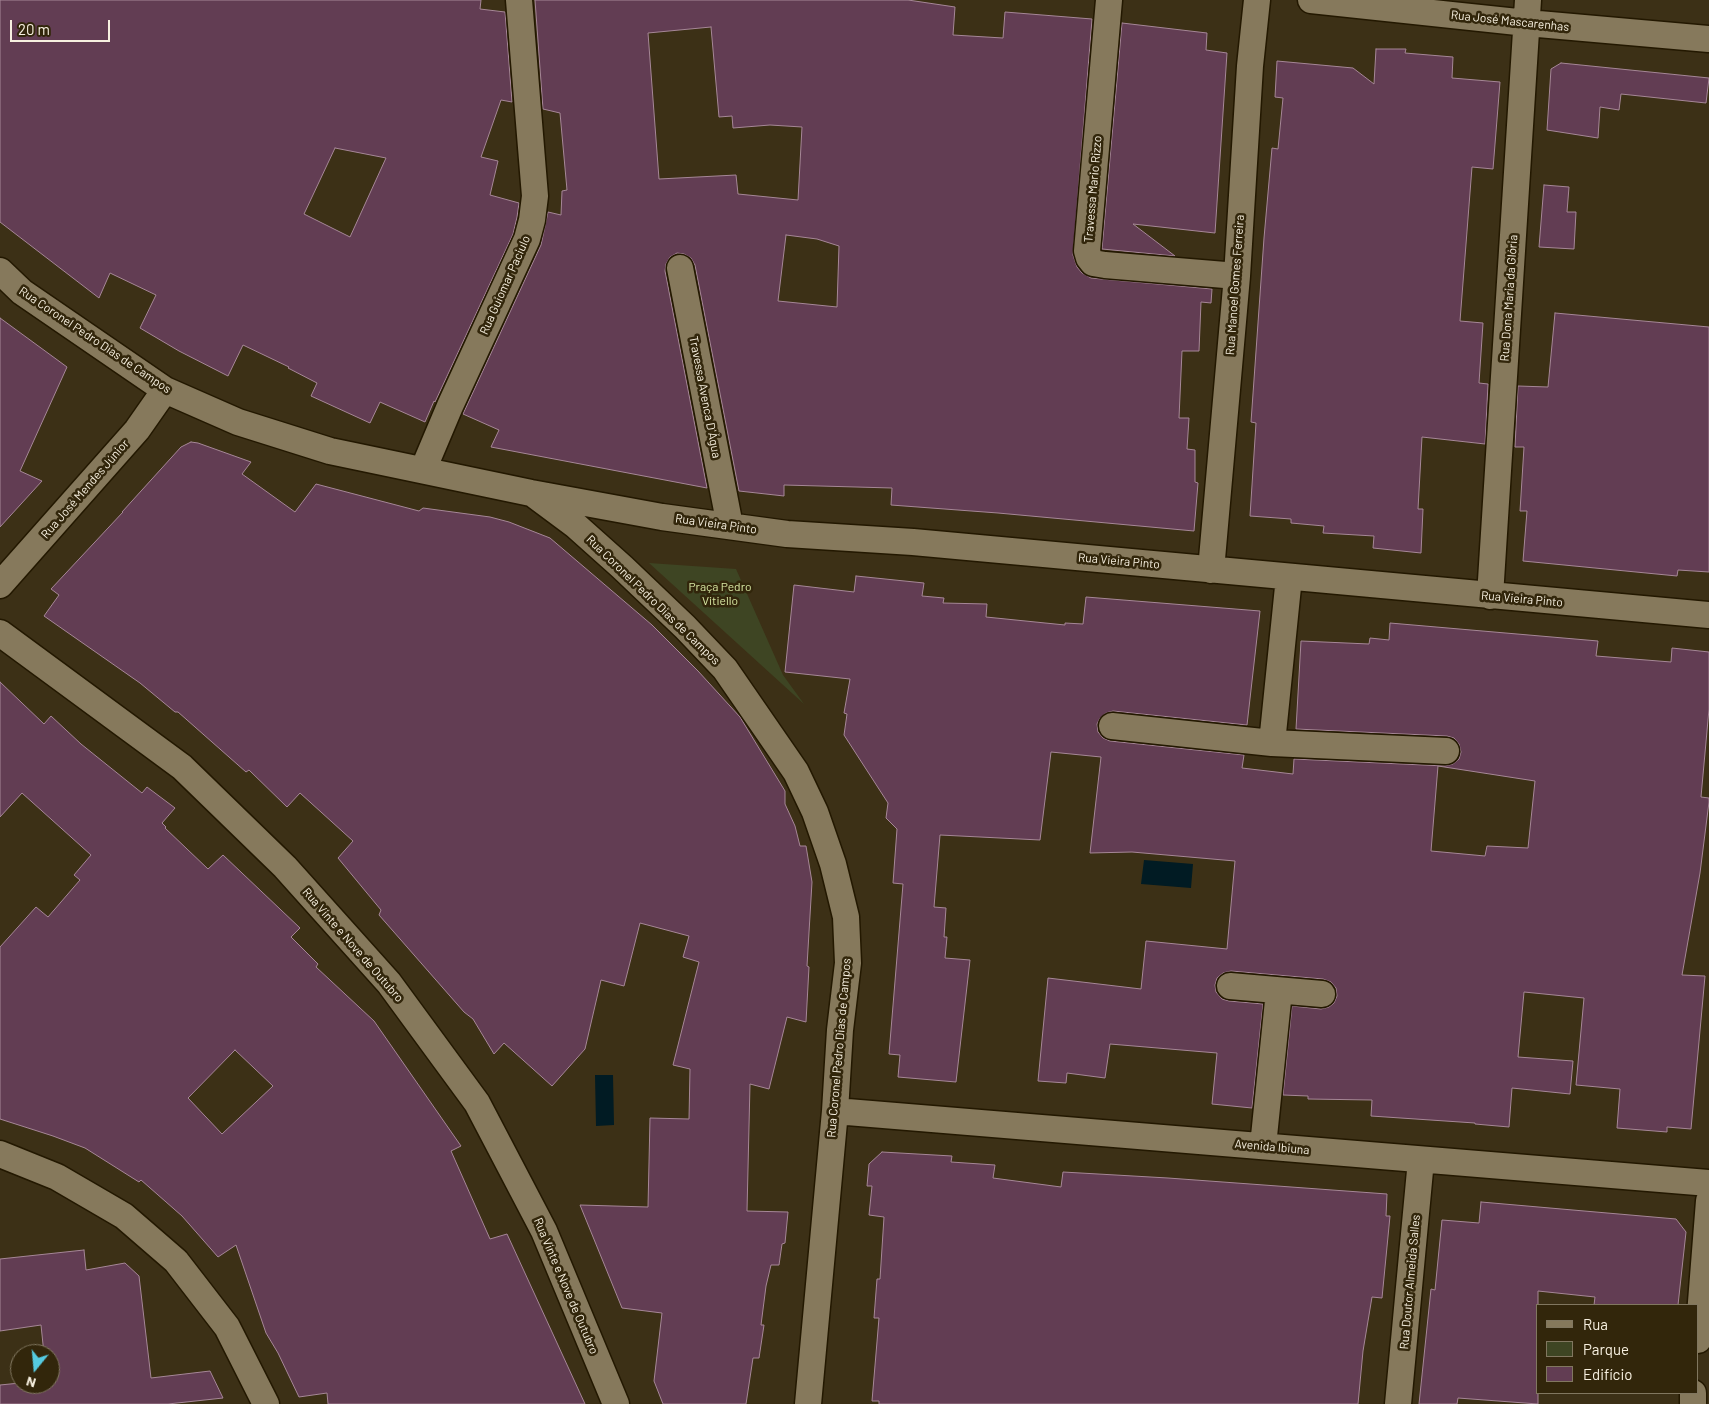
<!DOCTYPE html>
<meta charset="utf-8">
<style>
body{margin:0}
#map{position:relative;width:1709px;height:1404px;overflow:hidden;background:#3c3016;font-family:Barlow,sans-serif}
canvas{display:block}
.legend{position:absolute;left:1536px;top:1304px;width:162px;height:90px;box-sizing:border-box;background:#32260b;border:1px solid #817760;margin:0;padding:6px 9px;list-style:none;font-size:15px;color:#f7f0e0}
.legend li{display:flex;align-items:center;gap:10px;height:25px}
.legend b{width:25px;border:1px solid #817760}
.north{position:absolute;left:10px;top:1344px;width:50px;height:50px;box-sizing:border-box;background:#32260b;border:1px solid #817760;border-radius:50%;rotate:197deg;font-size:14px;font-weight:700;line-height:20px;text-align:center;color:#f7f0e0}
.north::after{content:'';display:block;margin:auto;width:18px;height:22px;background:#55cae0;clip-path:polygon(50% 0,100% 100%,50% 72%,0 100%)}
.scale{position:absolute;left:10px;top:20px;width:100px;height:22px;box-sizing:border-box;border:2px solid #f7f0e0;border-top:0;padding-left:6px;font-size:15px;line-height:18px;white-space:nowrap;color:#f7f0e0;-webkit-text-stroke:4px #32260b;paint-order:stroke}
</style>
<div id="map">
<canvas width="1709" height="1404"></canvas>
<ul class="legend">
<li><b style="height:6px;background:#86795c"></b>Rua</li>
<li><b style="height:14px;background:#3e4523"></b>Parque</li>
<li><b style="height:14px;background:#623d53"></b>Edifício</li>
</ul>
<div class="north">N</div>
<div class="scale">20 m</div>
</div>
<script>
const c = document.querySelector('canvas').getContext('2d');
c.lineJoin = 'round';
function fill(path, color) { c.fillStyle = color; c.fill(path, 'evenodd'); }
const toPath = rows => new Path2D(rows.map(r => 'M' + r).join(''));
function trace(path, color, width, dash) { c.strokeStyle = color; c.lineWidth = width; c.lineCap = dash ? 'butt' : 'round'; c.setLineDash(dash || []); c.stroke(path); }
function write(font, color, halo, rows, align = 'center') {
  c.font = font + ' Barlow,sans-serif'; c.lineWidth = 5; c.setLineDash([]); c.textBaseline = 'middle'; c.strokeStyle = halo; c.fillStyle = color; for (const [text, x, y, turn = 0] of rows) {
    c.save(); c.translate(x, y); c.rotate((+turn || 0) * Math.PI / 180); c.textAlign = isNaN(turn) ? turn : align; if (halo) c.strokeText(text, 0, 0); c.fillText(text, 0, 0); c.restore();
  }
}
fill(toPath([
 [649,563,736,569,783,675,804,704]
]), '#3e4523');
fill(toPath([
 [1144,860,1193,864,1191,888,1141,884],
 [595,1075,613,1075,614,1125,596,1126]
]), '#011b23');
const building = toPath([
 [0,0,481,0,480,9,505,12,512,102,501,100,481,157,498,161,490,195,519,203,517,217,513,234,435,402,434,401,425,422,380,402,370,423,311,396,317,383,288,368,289,367,243,345,228,376,179,351,140,328,156,295,110,273,99,298,0,222,0,0],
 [335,148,386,158,350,237,304,214,335,148],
 [535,0,908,0,955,7,953,35,1003,38,1005,12,1092,19,1073,255,1077,267,1082,273,1091,278,1212,289,1211,303,1201,302,1199,351,1182,351,1179,418,1189,418,1187,449,1195,450,1195,482,1198,483,1194,531,998,513,891,505,892,488,784,485,784,496,739,491,695,265,691,258,684,254,677,253,670,257,666,264,665,271,707,488,491,447,499,430,463,414,541,245,548,212,561,215,562,191,567,190,560,113,543,109,535,0],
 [711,27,719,117,732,116,733,128,770,125,802,127,798,200,738,194,736,175,659,179,648,33,711,27],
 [786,235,817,239,839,246,837,307,778,301,786,235],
 [1122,23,1207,33,1206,50,1227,53,1215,233,1133,224,1175,256,1102,249,1122,23],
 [1376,49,1406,49,1405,53,1453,57,1452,78,1500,82,1493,169,1472,167,1460,321,1483,323,1479,383,1488,384,1485,444,1422,437,1418,509,1423,509,1421,553,1373,548,1374,536,1323,533,1324,526,1291,523,1291,519,1250,516,1256,423,1251,422,1264,238,1272,148,1278,149,1283,98,1275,97,1277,61,1353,68,1374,84,1376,49],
 [1561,63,1709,78,1706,103,1621,94,1619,110,1600,107,1598,138,1547,130,1551,69,1561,63],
 [1544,185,1569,187,1567,212,1576,212,1574,249,1539,247,1544,185],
 [1555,313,1709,327,1709,572,1678,570,1677,576,1523,561,1527,511,1520,511,1524,447,1515,447,1518,386,1548,387,1555,313],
 [0,318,67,367,20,471,42,481,0,527,0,318],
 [191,442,198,443,251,462,242,474,295,512,316,484,419,511,423,508,490,517,509,522,550,538,652,625,698,671,740,717,785,791,785,804,795,826,800,846,806,846,812,882,807,966,809,967,806,1022,787,1017,769,1089,750,1084,747,1211,788,1212,785,1243,782,1244,779,1265,771,1265,766,1286,761,1325,764,1325,759,1358,753,1358,746,1404,663,1404,654,1381,662,1313,622,1308,580,1205,648,1207,650,1118,689,1119,690,1069,673,1065,699,962,683,957,689,936,640,923,624,986,601,980,585,1049,552,1086,504,1043,494,1054,473,1019,464,1012,379,915,381,910,338,858,353,841,300,793,287,807,249,770,246,772,178,712,175,712,140,683,44,616,59,595,51,589,123,512,122,512,181,447,191,442],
 [856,576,924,583,922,596,944,598,943,603,987,604,986,617,1065,625,1065,623,1083,624,1086,597,1260,611,1247,725,1113,711,1106,713,1100,718,1097,724,1098,732,1103,738,1110,741,1244,755,1242,768,1293,774,1294,759,1445,766,1453,764,1459,759,1461,752,1459,744,1454,738,1447,736,1296,729,1301,641,1369,644,1370,638,1389,640,1390,623,1598,641,1596,656,1671,662,1672,648,1709,652,1709,709,1701,797,1709,798,1709,802,1700,873,1682,975,1705,976,1691,1129,1667,1127,1667,1132,1617,1128,1620,1089,1576,1085,1584,998,1524,992,1518,1057,1573,1061,1570,1094,1512,1088,1509,1127,1475,1124,1475,1123,1371,1116,1372,1100,1308,1099,1308,1096,1283,1095,1292,1006,1321,1009,1329,1007,1334,1003,1337,996,1336,988,1331,982,1323,979,1231,971,1223,973,1217,978,1215,985,1216,992,1222,999,1229,1001,1263,1004,1252,1108,1212,1104,1217,1053,1110,1044,1105,1078,1067,1073,1066,1083,1038,1081,1048,978,1141,989,1146,941,1227,949,1235,861,1132,852,1090,853,1101,757,1051,752,1040,840,940,835,934,907,946,908,944,937,947,937,945,958,970,960,956,1082,898,1077,900,1055,889,1054,903,884,893,883,897,829,886,818,888,803,844,735,847,714,844,713,850,679,785,672,794,585,854,592,856,576],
 [1438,766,1535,781,1528,848,1487,846,1485,856,1431,851,1438,766],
 [0,682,44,724,51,716,81,744,142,793,147,787,175,808,162,823,166,827,165,828,208,869,223,855,300,928,291,937,318,964,316,967,374,1021,461,1146,451,1151,490,1239,507,1234,585,1404,328,1404,327,1393,299,1397,278,1353,266,1333,236,1245,218,1257,182,1216,141,1180,139,1182,85,1148,53,1136,0,1119,0,947,36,907,48,917,80,880,74,875,91,855,22,793,0,817,0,682],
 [235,1050,273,1086,222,1134,188,1098,235,1050],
 [882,1152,952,1156,951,1162,995,1165,993,1178,1061,1187,1063,1172,1168,1178,1387,1194,1386,1216,1390,1216,1382,1298,1372,1297,1363,1351,1358,1404,879,1404,879,1401,872,1401,879,1318,874,1318,877,1279,880,1279,884,1217,869,1215,872,1186,867,1186,869,1164,882,1152],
 [1481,1202,1676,1219,1686,1232,1678,1305,1594,1305,1595,1297,1538,1291,1538,1404,1458,1398,1457,1404,1419,1404,1431,1289,1435,1290,1442,1220,1479,1223,1481,1202],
 [84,1250,86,1270,125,1263,139,1276,151,1378,210,1371,223,1398,168,1404,0,1404,0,1385,20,1383,50,1384,50,1354,44,1354,41,1325,0,1331,0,1259,84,1250]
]);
fill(building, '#623d53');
trace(building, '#a68797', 1);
const minor = toPath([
 [1109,0,1087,251,1089,258,1093,263,1105,265,1237,276],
 [1311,0,1527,23,1709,39],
 [680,268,730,526],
 [0,271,22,292,165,390,238,422,330,451,531,493,662,517,787,534,913,542,1709,615],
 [423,470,450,406,527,239,532,220,535,196,534,184,519,0],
 [536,496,575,525,622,567,685,627,725,669,796,772,815,812,833,864,846,917,848,963,840,1030,835,1111,808,1404],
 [1211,570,1237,276,1250,66,1257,0],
 [0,585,137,430,165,390],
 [1490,596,1528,0],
 [0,633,182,767,285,867,389,983,477,1103,544,1231,616,1404],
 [1112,726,1272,743,1446,751],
 [1272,743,1289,577],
 [1230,986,1322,994],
 [835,1111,1709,1183],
 [1263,1146,1279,991],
 [0,1154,57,1177,124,1216,176,1261,227,1327,266,1404],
 [1698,1340,1709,1201],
 [1398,1404,1421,1160],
 [1693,1404,1693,1393]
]);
trace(minor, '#231800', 29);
trace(minor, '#86795c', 26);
write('12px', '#f7f0e0', '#32260b', [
 ["Rua José Mascarenhas",1510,21,6],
 ["Travessa Mario Rizzo",1093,189,-85],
 ["Rua Guiomar Paciulo",505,285,-66],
 ["Rua Manoel Gomes Ferreira",1235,285,-86],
 ["Rua Dona Maria da Glória",1509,298,-86],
 ["Rua Coronel Pedro Dias de Campos",95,340,34],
 ["Travessa Avenca D´Água",705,397,79],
 ["Rua José Mendes Júnior",85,489,-49],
 ["Rua Vieira Pinto",716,524,8],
 ["Rua Vieira Pinto",1119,561,5],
 ["Rua Vieira Pinto",1522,599,5],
 ["Rua Coronel Pedro Dias de Campos",653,600,44],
 ["Rua Vinte e Nove de Outubro",353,945,49],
 ["Rua Coronel Pedro Dias de Campos",839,1048,-85],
 ["Avenida Ibiuna",1272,1147,5],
 ["Rua Doutor Almeida Salles",1410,1282,-85],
 ["Rua Vinte e Nove de Outubro",566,1286,67]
]);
write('12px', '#d8e8a4', '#32260b', [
 ["Praça Pedro",720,587],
 ["Vitiello",720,601]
]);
</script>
